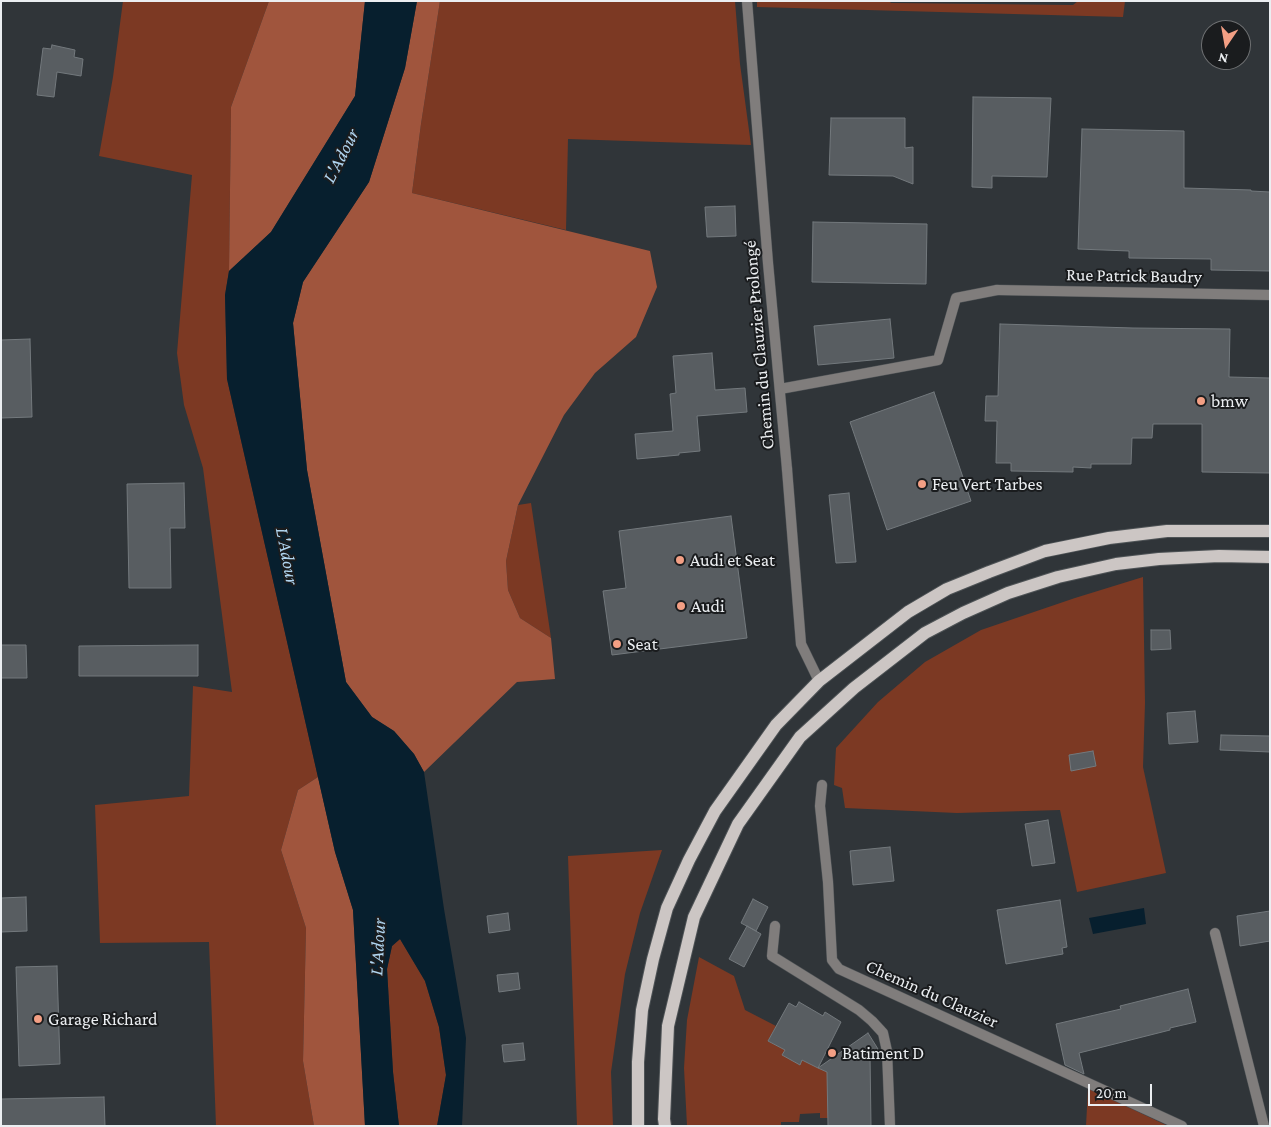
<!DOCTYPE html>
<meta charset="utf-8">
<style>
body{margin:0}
#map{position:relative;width:1271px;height:1127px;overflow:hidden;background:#303539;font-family:"Crimson Pro",serif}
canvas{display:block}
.frame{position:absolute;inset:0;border:2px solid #ebeef1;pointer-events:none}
.north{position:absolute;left:1201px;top:20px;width:50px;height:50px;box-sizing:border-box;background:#1a1c1e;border:1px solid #6e7072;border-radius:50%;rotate:192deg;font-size:14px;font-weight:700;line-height:20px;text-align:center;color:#ebeef1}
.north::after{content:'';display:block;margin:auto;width:18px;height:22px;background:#f39f84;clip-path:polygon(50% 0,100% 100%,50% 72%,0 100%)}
.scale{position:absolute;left:1088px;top:1084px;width:64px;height:22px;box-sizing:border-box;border:2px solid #ebeef1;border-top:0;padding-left:6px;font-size:15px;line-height:18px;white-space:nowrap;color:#ebeef1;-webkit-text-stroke:4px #1a1c1e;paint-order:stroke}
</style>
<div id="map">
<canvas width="1271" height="1127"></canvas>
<div class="frame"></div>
<div class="north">N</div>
<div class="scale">20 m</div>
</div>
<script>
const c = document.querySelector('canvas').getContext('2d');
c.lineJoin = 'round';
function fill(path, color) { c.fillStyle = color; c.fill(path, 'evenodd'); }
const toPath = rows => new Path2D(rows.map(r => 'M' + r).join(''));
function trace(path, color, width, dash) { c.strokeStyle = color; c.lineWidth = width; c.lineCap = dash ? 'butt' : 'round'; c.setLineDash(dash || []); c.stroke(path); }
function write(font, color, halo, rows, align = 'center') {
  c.font = font + ' "Crimson Pro",serif'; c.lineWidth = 4; c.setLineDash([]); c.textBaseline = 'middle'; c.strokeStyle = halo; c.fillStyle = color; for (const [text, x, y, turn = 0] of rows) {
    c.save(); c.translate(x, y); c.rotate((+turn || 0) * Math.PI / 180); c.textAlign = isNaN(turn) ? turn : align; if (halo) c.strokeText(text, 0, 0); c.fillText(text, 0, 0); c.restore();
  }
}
fill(toPath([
 [123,1,269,1,231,107,229,271,225,295,227,379,318,777,298,790,281,850,306,928,303,1061,314,1126,216,1126,209,942,100,943,95,805,189,796,193,686,232,692,203,468,184,405,177,353,192,175,99,156,113,77],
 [440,1,735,1,740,64,751,145,568,139,566,230,412,193,421,124],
 [757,1,889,1,891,3,1073,5,1078,1,1125,1,1123,17,757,7],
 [531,503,551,638,520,618,508,590,506,561,518,505],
 [1143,577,1145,703,1143,767,1166,873,1077,892,1060,810,957,813,845,808,842,788,834,785,836,748,878,702,925,662,981,630,1075,598],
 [662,850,640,913,625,974,611,1072,613,1126,577,1126,568,856],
 [400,939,425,981,439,1027,446,1075,437,1126,399,1126,393,1072,387,969,392,946],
 [699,957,734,976,745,1010,776,1026,768,1041,785,1050,800,1064,802,1060,827,1072,828,1102,838,1118,820,1118,820,1113,800,1114,799,1122,781,1122,781,1126,687,1126,684,1068,687,1020],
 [1088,1088,1168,1126,1086,1126]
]), '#7c3923');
fill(toPath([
 [269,1,365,1,355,96,271,232,229,271,231,107],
 [417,1,440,1,421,124,412,193,650,251,657,287,636,337,595,373,564,415,518,505,506,561,508,590,520,618,551,638,555,679,517,682,424,772,414,754,394,731,372,717,346,682,307,470,293,323,303,282,369,182,405,68],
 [318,777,335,852,353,910,365,1126,314,1126,303,1061,306,928,281,850,298,790]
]), '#a0553d');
fill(toPath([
 [365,1,417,1,405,68,369,182,303,282,293,323,307,470,346,682,372,717,394,731,414,754,424,772,444,909,466,1038,462,1126,437,1126,446,1075,439,1027,425,981,400,939,392,946,387,969,393,1072,399,1126,365,1126,353,910,335,852,227,379,225,295,229,271,271,232,355,96],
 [1144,908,1146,924,1093,934,1089,918]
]), '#071f2e');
const building = toPath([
 [52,45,75,50,74,57,83,59,81,76,57,72,54,97,37,95,43,48,51,49,52,45],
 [973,97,1051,98,1047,177,992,176,992,188,972,187,973,97],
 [831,118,905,118,905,148,913,147,913,184,893,176,829,175,831,118],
 [1082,129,1184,131,1184,188,1251,190,1251,191,1270,192,1270,271,1211,270,1211,259,1129,258,1129,251,1078,249,1082,129],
 [735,206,736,236,707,237,705,207,735,206],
 [813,222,927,224,926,284,812,282,813,222],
 [890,319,894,358,818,365,814,326,890,319],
 [1000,324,1133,328,1230,329,1229,377,1270,378,1270,473,1202,472,1202,424,1153,424,1152,438,1132,438,1131,464,1091,464,1091,468,1073,467,1073,472,1011,471,1011,463,996,463,997,421,985,421,986,396,998,396,1000,324],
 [30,339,32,417,1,418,1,340,30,339],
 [712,353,715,390,745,388,747,412,697,416,700,451,679,453,679,455,637,459,635,434,673,431,670,394,676,393,673,356,712,353],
 [934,392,971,501,887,530,850,422,934,392],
 [184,483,185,528,170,528,171,588,129,588,127,484,184,483],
 [849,493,856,562,836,563,829,495,849,493],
 [731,516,747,638,612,655,603,591,626,588,619,531,731,516],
 [1151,630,1170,630,1171,649,1151,650,1151,630],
 [1,645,26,645,27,678,1,678,1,645],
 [198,645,198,676,79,676,79,646,198,645],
 [1195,711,1198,742,1169,744,1167,713,1195,711],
 [1221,735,1270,736,1270,752,1220,750,1221,735],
 [1093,751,1096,766,1071,771,1069,755,1093,751],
 [1048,820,1055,863,1032,866,1025,824,1048,820],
 [890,847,894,881,853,885,850,851,890,847],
 [26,897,27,931,1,932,1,898,26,897],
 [753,899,768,907,756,931,741,923,753,899],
 [1060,900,1067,947,1062,948,1063,954,1006,964,997,910,1060,900],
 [1270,911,1270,941,1240,946,1237,916,1270,911],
 [508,913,510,930,489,933,487,916,508,913],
 [747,926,761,934,744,967,729,959,747,926],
 [57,966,60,1064,19,1066,16,967,57,966],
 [518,973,520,989,499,992,497,975,518,973],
 [1188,989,1196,1022,1170,1028,1170,1030,1079,1053,1084,1074,1065,1065,1056,1024,1121,1009,1120,1006,1188,989],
 [799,1002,823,1016,825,1012,841,1022,818,1068,802,1060,800,1065,782,1055,785,1050,768,1041,789,1003,796,1007,799,1002],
 [868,1033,878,1049,870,1055,871,1126,828,1126,827,1072,818,1068,868,1033],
 [523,1043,525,1060,504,1062,502,1045,523,1043],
 [104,1097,105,1126,1,1126,1,1099,104,1097]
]);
fill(building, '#585d61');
trace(building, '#73797d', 1);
const lane = toPath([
 [747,1,768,263,787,469],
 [780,389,938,360,956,298,997,290],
 [822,785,820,806,828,882,832,960,839,969,1182,1126],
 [775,926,772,956,859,1010,872,1021,883,1033,887,1051,890,1126],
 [1215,933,1264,1126]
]);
const street = toPath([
 [997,290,1270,295],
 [787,469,801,644,819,681]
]);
const primary = toPath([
 [638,1126,638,1062,642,1010,653,959,667,908,689,860,715,811,776,725,819,681,908,612,947,589,989,572,1045,551,1109,538,1167,531,1270,531],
 [665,1126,664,1119,668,1026,694,917,738,824,800,737,854,688,925,633,963,613,1008,593,1058,577,1116,564,1159,559,1219,556,1270,557]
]);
trace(lane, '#4e5356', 11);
trace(street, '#4e5356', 11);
trace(primary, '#4e5356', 14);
trace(lane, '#807d7c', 10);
trace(street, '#807d7c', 10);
trace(primary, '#ccc6c4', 12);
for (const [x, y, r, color] of [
 [1201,401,5,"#f39f84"],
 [922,484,5,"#f39f84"],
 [680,560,5,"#f39f84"],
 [681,606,5,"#f39f84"],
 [617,644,5,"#f39f84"],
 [38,1019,5,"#f39f84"],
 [832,1053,5,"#f39f84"]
]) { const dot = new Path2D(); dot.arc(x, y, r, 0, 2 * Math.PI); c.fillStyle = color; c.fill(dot); trace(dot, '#1a1c1e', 2); }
write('18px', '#ebeef1', '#1a1c1e', [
 ["Rue Patrick Baudry",1134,276,1],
 ["Chemin du Clauzier Prolongé",759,345,-95],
 ["Chemin du Clauzier",932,994,24]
]);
write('18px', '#ebeef1', '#1a1c1e', [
 ["bmw",1211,401],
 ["Feu Vert Tarbes",932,484],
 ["Audi et Seat",690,560],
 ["Audi",691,606],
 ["Seat",627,644],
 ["Garage Richard",48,1019],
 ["Batiment D",842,1053]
], 'left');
write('italic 19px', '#b0d5f0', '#1a1c1e', [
 ["L'Adour",341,156,-63],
 ["L'Adour",287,556,79],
 ["L'Adour",378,947,-87]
]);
</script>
